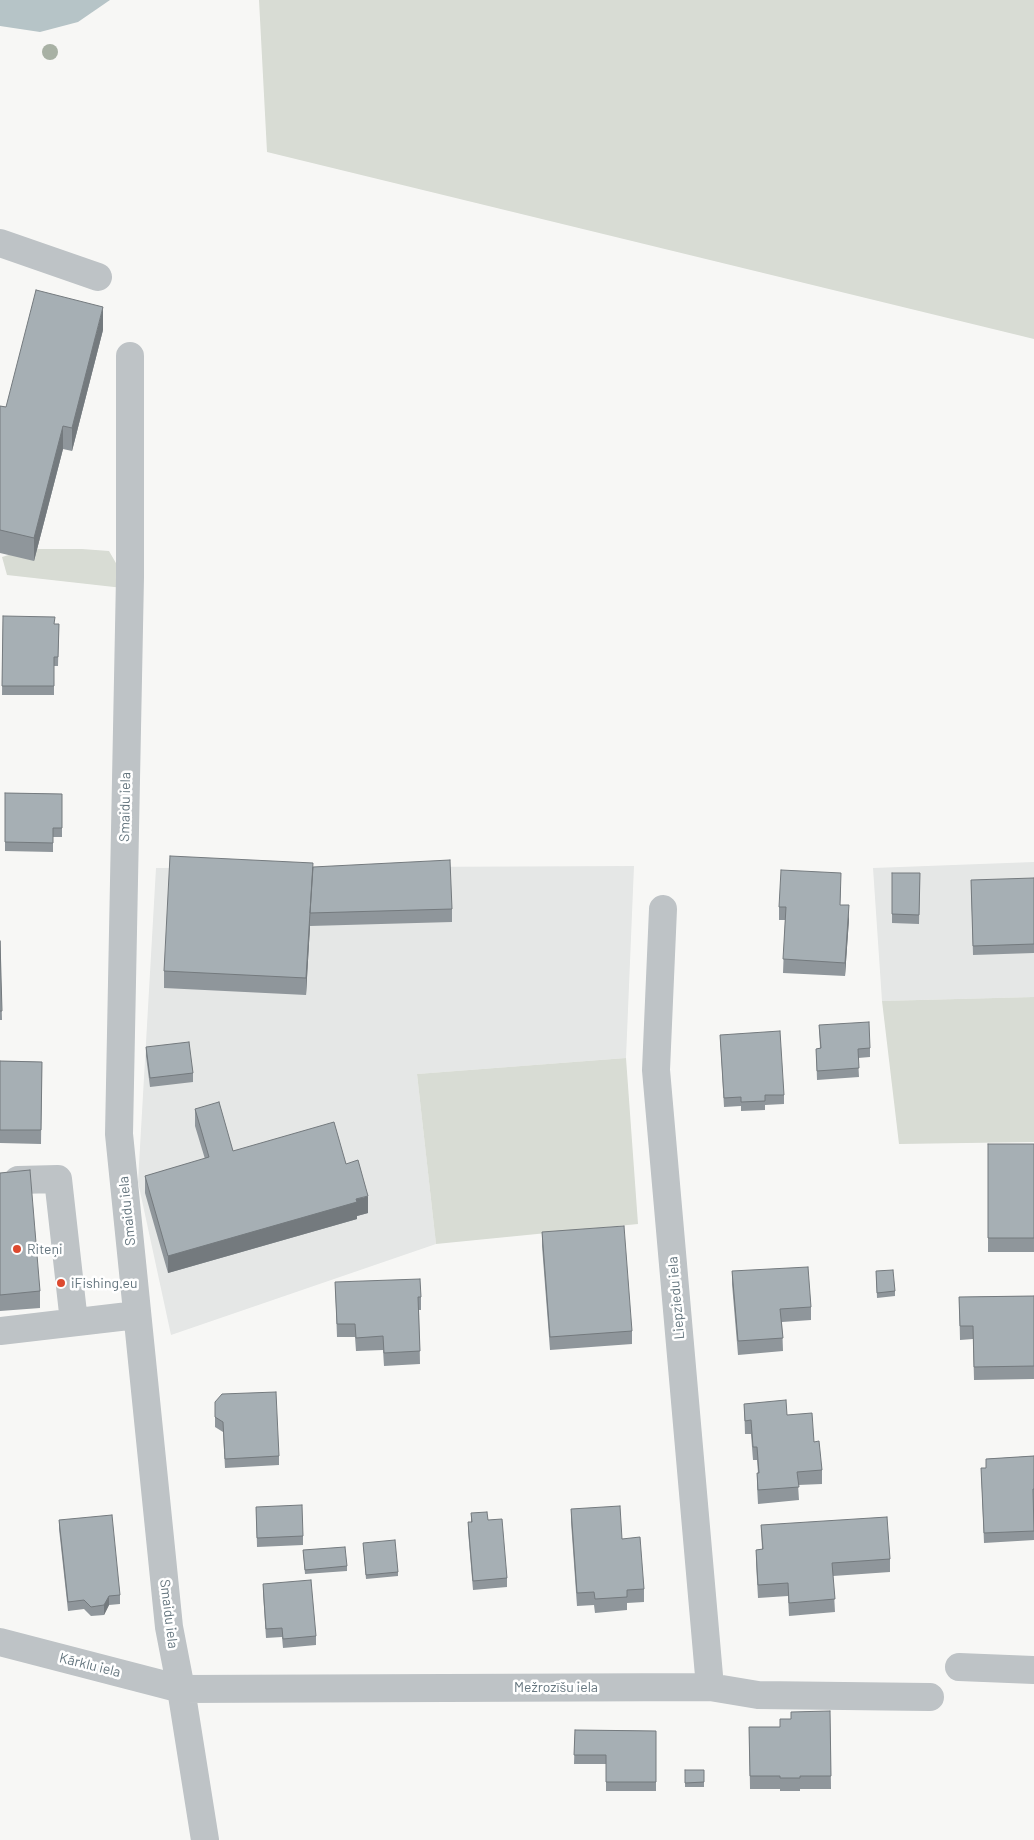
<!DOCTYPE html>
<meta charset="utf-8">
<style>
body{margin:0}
canvas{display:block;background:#f7f7f5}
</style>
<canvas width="1034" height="1840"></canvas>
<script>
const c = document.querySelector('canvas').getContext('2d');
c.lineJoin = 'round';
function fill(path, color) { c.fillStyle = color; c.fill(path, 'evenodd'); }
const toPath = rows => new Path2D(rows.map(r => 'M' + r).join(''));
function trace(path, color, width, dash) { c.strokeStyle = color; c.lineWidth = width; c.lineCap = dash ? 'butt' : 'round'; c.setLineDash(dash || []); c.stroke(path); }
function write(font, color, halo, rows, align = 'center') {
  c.font = font + ' Barlow,sans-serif'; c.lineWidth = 5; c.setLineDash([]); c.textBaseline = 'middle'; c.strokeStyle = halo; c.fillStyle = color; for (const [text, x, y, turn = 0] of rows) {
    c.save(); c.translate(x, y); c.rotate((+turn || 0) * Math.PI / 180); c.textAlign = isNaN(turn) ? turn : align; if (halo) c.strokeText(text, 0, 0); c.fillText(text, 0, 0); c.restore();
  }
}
fill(toPath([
 [1034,862,1034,997,882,1001,873,868],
 [634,866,626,1058,417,1074,436,1244,171,1335,138,1182,156,868]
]), '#e5e7e6');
fill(toPath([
 [259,0,1034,0,1034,339,267,152],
 [28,549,82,549,109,551,124,577,123,588,7,575,2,557],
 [1034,997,1034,1142,899,1144,882,1001],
 [626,1058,638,1224,436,1244,417,1074]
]), '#d8dcd4');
fill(toPath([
 [0,0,110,0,78,22,40,32,0,26]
]), '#b6c4c7');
trace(toPath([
 [0,243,98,277],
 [130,356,130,577,119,1134,169,1627,181,1689,205,1840],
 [663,909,656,1070,710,1687],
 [18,1180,58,1179,74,1322],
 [0,1331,137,1315],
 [0,1642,181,1689,710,1687,758,1695,930,1697],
 [959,1667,1034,1670]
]), '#bec3c6', 28);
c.fillStyle = '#a8b1a4';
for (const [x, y] of [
 [50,52]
]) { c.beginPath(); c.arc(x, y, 8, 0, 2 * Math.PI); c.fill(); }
fill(toPath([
 [103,330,72,451,63,449,34,561,0,553,0,406,6,407],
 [3,616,54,624,59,624,58,666,54,666,54,695,2,695],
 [5,793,62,794,62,837,53,837,53,852,5,851],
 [313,867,452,909,452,922,310,926,306,995,164,988,164,971],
 [892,873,920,873,919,924,892,923],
 [971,880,1034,900,1034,953,973,955],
 [841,887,840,905,849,919,845,976,783,973,785,920,779,920,779,907],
 [0,941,2,1020,0,1020],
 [819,1025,870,1048,870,1057,858,1058,859,1077,817,1080,816,1049,820,1048],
 [720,1035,784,1095,784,1104,765,1105,765,1110,741,1111,741,1106,724,1107],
 [146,1047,193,1073,193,1082,150,1087,146,1056],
 [0,1061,42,1062,41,1144,0,1143],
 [195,1109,233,1151,346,1164,368,1213,357,1216,357,1219,168,1273,145,1193,145,1176,205,1159,195,1126],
 [988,1144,1034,1144,1034,1252,988,1252],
 [0,1173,40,1291,40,1308,0,1311],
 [542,1232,632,1331,632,1344,550,1350,542,1246],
 [732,1271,811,1307,811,1320,782,1322,783,1351,738,1355,732,1284],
 [876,1271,895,1291,895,1296,877,1298],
 [335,1282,421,1297,421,1310,419,1310,420,1364,384,1366,383,1350,356,1351,355,1337,337,1337],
 [1034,1296,1034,1379,974,1380,973,1339,960,1340,959,1297],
 [215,1402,279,1456,279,1465,225,1468,223,1432,215,1427],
 [744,1404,787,1415,814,1442,822,1470,822,1484,798,1485,799,1500,758,1504,757,1486,757,1473,758,1473,757,1460,753,1460,751,1434,745,1434],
 [1034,1456,1034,1540,984,1543,981,1468,986,1468,986,1459],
 [256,1507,303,1536,303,1545,257,1547],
 [571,1509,622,1539,644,1589,644,1602,627,1603,627,1610,595,1613,594,1605,577,1606,571,1522],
 [471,1513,488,1520,507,1578,507,1587,473,1590,468,1531,468,1522,471,1522],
 [59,1520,120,1595,120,1604,109,1605,104,1615,91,1616,84,1609,68,1611,59,1529],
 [761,1525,890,1559,890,1572,833,1576,835,1612,789,1616,788,1596,758,1598,756,1563,756,1550,762,1549],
 [363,1543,398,1572,398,1576,366,1579],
 [303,1550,347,1566,347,1571,305,1574],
 [263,1584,316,1636,316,1645,283,1648,282,1637,266,1638,263,1593],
 [830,1711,831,1789,800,1789,800,1791,780,1791,780,1789,750,1789,749,1727,780,1727,791,1719],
 [575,1730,656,1731,656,1791,606,1791,606,1764,574,1764],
 [685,1770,704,1770,704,1787,685,1787]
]), '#8f969b');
fill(toPath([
 [103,307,103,330,72,451,72,428],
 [63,426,63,449,34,561,34,538],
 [849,905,849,919,845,976,845,963],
 [310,913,310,926,306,995,306,978],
 [368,1196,368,1213,357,1216,357,1219,168,1273,168,1256],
 [109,1596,109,1605,104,1615,104,1605]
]), '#747a7e');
const building = toPath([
 [36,290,103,307,72,428,63,426,34,538,0,530,0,406,6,407,36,290],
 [3,616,55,617,54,624,59,624,58,657,54,657,54,686,2,686,3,616],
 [5,793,62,794,62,828,53,828,53,843,5,842,5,793],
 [170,856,313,863,306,978,164,971,170,856],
 [450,860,452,909,310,913,313,867,450,860],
 [781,870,841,873,840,905,849,905,845,963,783,959,786,907,779,907,781,870],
 [892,873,920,873,919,915,892,914,892,873],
 [1034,878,1034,944,973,946,971,880,1034,878],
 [0,941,2,1011,0,1011,0,941],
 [869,1022,870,1048,858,1049,859,1068,817,1071,816,1049,821,1048,819,1025,869,1022],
 [780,1031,784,1095,765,1095,765,1101,741,1102,741,1097,724,1098,720,1035,780,1031],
 [189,1042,193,1073,150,1078,146,1047,189,1042],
 [0,1061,42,1062,41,1130,0,1130,0,1061],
 [219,1102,233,1151,334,1122,346,1164,358,1160,368,1196,356,1199,357,1202,168,1256,145,1176,209,1157,195,1109,219,1102],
 [988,1144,1034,1144,1034,1238,988,1238,988,1144],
 [30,1170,40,1291,0,1295,0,1173,30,1170],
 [624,1226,632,1331,550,1337,542,1232,624,1226],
 [808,1267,811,1307,780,1309,783,1338,738,1341,732,1271,808,1267],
 [893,1270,895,1291,877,1293,876,1271,893,1270],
 [420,1279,421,1297,418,1297,420,1351,384,1353,383,1336,356,1338,355,1324,337,1324,335,1282,420,1279],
 [1034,1296,1034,1366,974,1367,973,1326,960,1326,959,1297,1034,1296],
 [276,1392,279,1456,225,1459,223,1422,215,1417,215,1402,222,1394,276,1392],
 [786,1400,787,1415,812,1413,814,1442,819,1441,822,1470,797,1472,799,1487,758,1490,757,1473,759,1473,757,1447,753,1447,751,1420,745,1421,744,1404,786,1400],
 [1034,1456,1034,1489,1033,1489,1034,1531,984,1533,981,1468,986,1468,986,1459,1034,1456],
 [302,1505,303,1536,257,1538,256,1507,302,1505],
 [620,1506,622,1539,640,1537,644,1589,627,1590,627,1597,595,1599,594,1592,577,1593,571,1509,620,1506],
 [487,1512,488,1520,502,1519,507,1578,473,1581,468,1522,472,1522,471,1513,487,1512],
 [112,1515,120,1595,109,1596,104,1605,91,1607,84,1600,68,1602,59,1520,112,1515],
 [887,1517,890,1559,832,1563,835,1599,789,1603,788,1583,758,1585,756,1550,763,1549,761,1525,887,1517],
 [395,1540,398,1572,366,1575,363,1543,395,1540],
 [345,1547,347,1566,305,1570,303,1550,345,1547],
 [311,1580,316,1636,283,1639,282,1628,266,1629,263,1584,311,1580],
 [830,1711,831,1776,800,1776,800,1778,780,1778,780,1776,750,1776,749,1727,780,1727,780,1719,791,1719,791,1712,830,1711],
 [575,1730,656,1731,656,1782,606,1782,606,1755,574,1755,575,1730],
 [685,1770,704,1770,704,1782,685,1783,685,1770]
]);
fill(building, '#a6afb4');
trace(building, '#747a7e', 1);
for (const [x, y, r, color] of [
 [17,1249,5,"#dd492f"],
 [61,1283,5,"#dd492f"]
]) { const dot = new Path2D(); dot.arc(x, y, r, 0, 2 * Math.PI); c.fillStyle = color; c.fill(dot); trace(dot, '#fff', 2); }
write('14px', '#64757e', '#fff', [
 ["Smaidu iela",125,807,-89],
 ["Smaidu iela",127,1211,-96],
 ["Liepziedu iela",676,1298,-95],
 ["Smaidu iela",169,1614,83],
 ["Kārklu iela",90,1665,14],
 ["Mežrozīšu iela",556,1687]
]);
write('14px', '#64757e', '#fff', [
 ["Riteņi",27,1249],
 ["iFishing.eu",71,1283]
], 'left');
</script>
